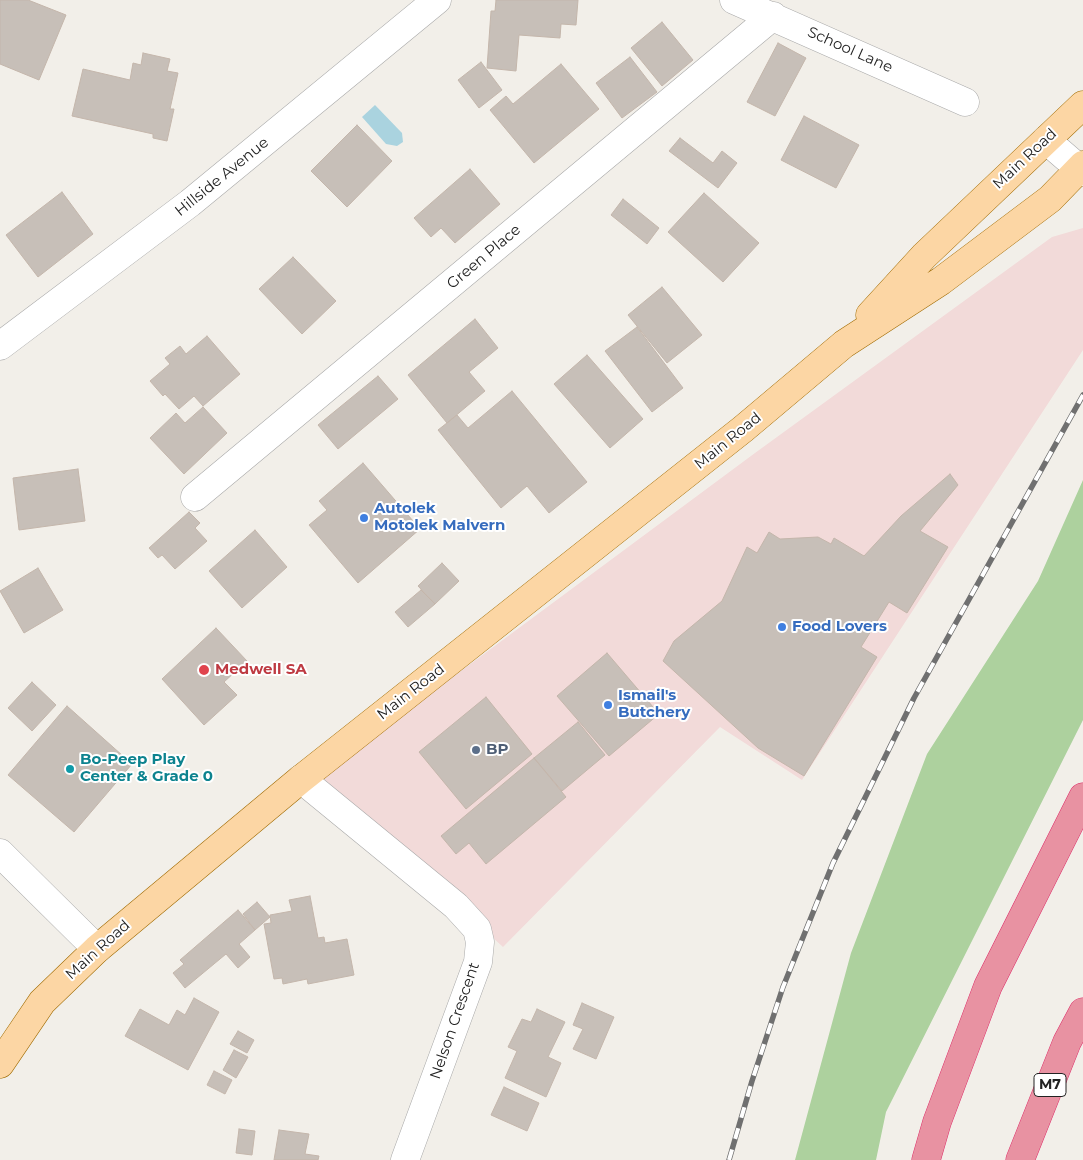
<!DOCTYPE html>
<style>
body{margin:0}
canvas{display:block;background:#f2efe9}
</style>
<canvas width="1083" height="1160"></canvas>
<script>
const c = document.querySelector('canvas').getContext('2d');
c.lineJoin = 'round';
function fill(path, color) { c.fillStyle = color; c.fill(path, 'evenodd'); }
const toPath = rows => new Path2D(rows.map(r => 'M' + r).join(''));
function trace(path, color, width, dash) { c.strokeStyle = color; c.lineWidth = width; c.lineCap = dash ? 'butt' : 'round'; c.setLineDash(dash || []); c.stroke(path); }
function write(font, color, halo, rows, align = 'center') {
  c.font = font + ' Montserrat,sans-serif'; c.lineWidth = 4; c.setLineDash([]); c.textBaseline = 'middle'; c.strokeStyle = halo; c.fillStyle = color; for (const [text, x, y, turn = 0] of rows) {
    c.save(); c.translate(x, y); c.rotate((+turn || 0) * Math.PI / 180); c.textAlign = isNaN(turn) ? turn : align; if (halo) c.strokeText(text, 0, 0); c.fillText(text, 0, 0); c.restore();
  }
}
fill(toPath([
 [1083,228,1083,350,802,780,720,727,503,947,318,777,755,453,1052,237]
]), '#f2dad9');
fill(toPath([
 [1083,480,1083,720,886,1112,876,1160,795,1160,851,953,927,754,1038,581]
]), '#add19e');
fill(toPath([
 [375,105,402,133,403,142,397,146,386,144,362,117]
]), '#aad3df');
const building = toPath([
 [0,0,28,0,66,15,39,80,0,64,0,0],
 [496,0,578,0,576,25,561,24,560,38,519,35,516,71,487,68,491,11,495,11,496,0],
 [662,22,693,60,662,86,631,48,662,22],
 [778,43,806,58,775,116,747,102,778,43],
 [143,53,170,59,167,71,178,73,170,109,174,109,167,141,153,138,153,134,72,116,83,69,130,80,133,63,141,65,143,53],
 [630,57,657,92,622,118,596,83,630,57],
 [481,62,502,90,479,108,458,80,481,62],
 [561,64,599,109,534,163,490,110,506,96,513,104,561,64],
 [804,116,859,145,836,188,781,160,804,116],
 [357,125,392,161,347,207,311,171,357,125],
 [680,138,713,163,722,151,737,163,718,188,669,151,680,138],
 [470,169,500,204,455,243,441,228,431,237,414,218,470,169],
 [62,192,93,234,38,277,6,235,62,192],
 [704,193,759,243,723,282,668,232,704,193],
 [623,199,659,228,647,244,611,215,623,199],
 [293,257,336,301,302,334,259,289,293,257],
 [662,287,702,335,667,363,628,315,662,287],
 [475,319,498,348,469,372,485,391,447,423,408,375,475,319],
 [637,327,683,388,652,412,605,351,637,327],
 [207,336,240,374,203,406,194,396,179,409,165,394,163,396,150,381,170,364,165,358,180,346,186,354,207,336],
 [587,355,643,419,610,448,554,384,587,355],
 [378,376,398,399,338,449,318,425,378,376],
 [512,391,587,482,549,513,527,486,501,508,438,430,457,415,468,428,512,391],
 [203,407,227,433,184,474,150,438,176,413,185,423,203,407],
 [363,463,420,529,358,583,309,525,327,510,319,501,363,463],
 [78,469,85,521,19,530,13,478,78,469],
 [950,474,958,485,920,531,948,547,907,613,889,602,861,647,877,657,804,776,758,748,663,661,674,641,722,601,747,547,757,553,769,532,780,539,818,537,831,544,834,538,864,556,901,516,950,474],
 [189,512,200,523,195,528,207,541,175,569,162,555,158,558,149,548,189,512],
 [255,530,287,567,242,608,209,571,255,530],
 [442,563,459,581,435,604,418,586,442,563],
 [38,568,63,610,24,633,0,591,38,568],
 [421,590,435,604,408,627,395,612,421,590],
 [216,628,247,661,224,682,237,695,204,725,162,679,216,628],
 [607,653,659,714,609,756,557,696,607,653],
 [32,682,56,705,32,731,8,708,32,682],
 [486,697,532,754,466,809,419,752,486,697],
 [67,706,132,764,74,832,8,775,67,706],
 [578,722,605,755,562,791,534,758,578,722],
 [534,758,566,797,486,864,469,843,456,854,441,836,534,758],
 [310,896,318,938,324,937,325,943,347,939,354,975,308,984,307,979,283,984,282,978,274,979,264,924,271,923,270,915,292,911,289,900,310,896],
 [257,902,270,917,255,930,243,914,257,902],
 [238,910,255,930,239,944,250,957,238,968,226,954,185,988,173,973,184,964,180,960,238,910],
 [194,998,219,1012,188,1070,125,1036,140,1009,169,1025,177,1010,185,1015,194,998],
 [582,1003,614,1017,596,1059,573,1049,583,1029,573,1025,582,1003],
 [537,1009,565,1022,548,1057,561,1063,546,1097,505,1078,517,1051,508,1047,522,1019,531,1022,537,1009],
 [238,1031,254,1040,247,1053,230,1044,238,1031],
 [234,1050,248,1057,236,1078,223,1070,234,1050],
 [214,1071,232,1080,225,1094,207,1085,214,1071],
 [504,1087,539,1103,527,1131,491,1115,504,1087],
 [239,1129,255,1131,252,1155,236,1153,239,1129],
 [279,1130,309,1134,305,1154,319,1156,318,1160,274,1160,279,1130]
]);
fill(building, '#c7bfb8');
trace(building, '#c4b6ab', 1);
const minor = toPath([
 [734,0,965,102],
 [1046,140,1083,172],
 [0,346,190,203,437,0],
 [195,497,773,16],
 [301,779,456,906,477,929,480,942,478,962,405,1160],
 [0,853,97,949]
]);
const major = toPath([
 [870,315,924,256,1083,105],
 [0,1064,42,1002,97,949,301,779,743,429,844,344,941,281,1050,199,1083,165]
]);
const highway = toPath([
 [926,1160,937,1122,988,986,1083,797],
 [1020,1160,1067,1042,1083,1012]
]);
trace(minor, '#a9a9a9', 29);
trace(major, '#a06b00', 29);
trace(highway, '#dc2a67', 29);
trace(minor, '#fff', 28);
trace(major, '#fcd6a4', 28);
trace(highway, '#e892a2', 28);
const rail = toPath([
 [729,1160,752,1081,783,987,833,863,914,698,1083,395]
]);
trace(rail, '#707070', 5.5);
trace(rail, '#fff', 4, [11]);
for (const [x, y, r, color] of [
 [364,518,5,"#3f7fe0"],
 [782,627,5,"#3f7fe0"],
 [204,670,6,"#e0444e"],
 [608,705,5,"#3f7fe0"],
 [476,750,5,"#5c6f8a"],
 [70,769,5,"#0f9aa8"]
]) { const dot = new Path2D(); dot.arc(x, y, r, 0, 2 * Math.PI); c.fillStyle = color; c.fill(dot); trace(dot, '#fff', 2); }
for (const [x, y, w] of [
 [1050,1085,32]
]) { const box = new Path2D(); box.roundRect(x - w / 2, y - 11.5, w, 23, 4); c.fillStyle = '#fff'; c.fill(box); trace(box, '#222', 1); }
write('bold 14px', '#222', null, [
 ["M7",1050,1085]
]);
write('15px', '#222', '#fff', [
 ["School Lane",850,50,24],
 ["Main Road",1025,159,-43],
 ["Hillside Avenue",222,177,-39],
 ["Green Place",484,257,-40],
 ["Main Road",728,441,-39],
 ["Main Road",411,692,-38],
 ["Main Road",98,950,-42],
 ["Nelson Crescent",455,1021,-71]
]);
write('bold 15px', '#366cbe', '#fff', [
 ["Autolek",374,509],
 ["Motolek Malvern",374,526],
 ["Food Lovers",792,627],
 ["Ismail's",618,696],
 ["Butchery",618,713]
], 'left');
write('bold 15px', '#be3a42', '#fff', [
 ["Medwell SA",215,670]
], 'left');
write('bold 15px', '#4e5e75', '#fff', [
 ["BP",486,750]
], 'left');
write('bold 15px', '#0d838f', '#fff', [
 ["Bo-Peep Play",80,760],
 ["Center & Grade 0",80,777]
], 'left');
</script>
